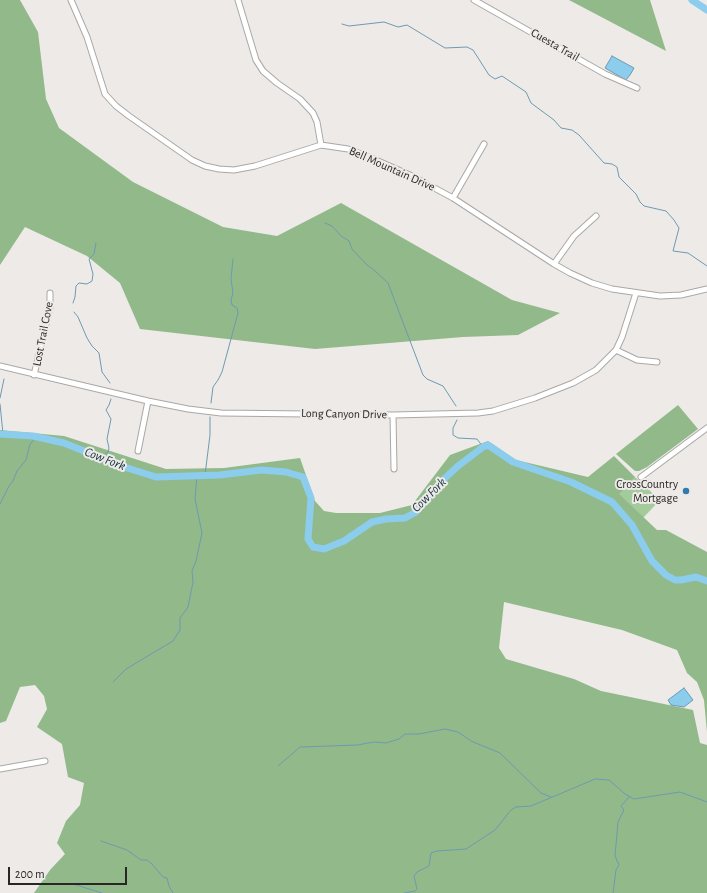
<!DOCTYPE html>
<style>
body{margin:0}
#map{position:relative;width:707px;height:893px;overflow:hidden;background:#edeae7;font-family:"Alegreya Sans",sans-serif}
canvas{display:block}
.scale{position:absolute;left:8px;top:867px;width:119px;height:18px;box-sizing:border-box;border:2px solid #282726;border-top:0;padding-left:5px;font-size:12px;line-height:14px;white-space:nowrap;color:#282726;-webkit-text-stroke:3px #edeae7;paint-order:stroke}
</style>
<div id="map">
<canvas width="707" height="893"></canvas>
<div class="scale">200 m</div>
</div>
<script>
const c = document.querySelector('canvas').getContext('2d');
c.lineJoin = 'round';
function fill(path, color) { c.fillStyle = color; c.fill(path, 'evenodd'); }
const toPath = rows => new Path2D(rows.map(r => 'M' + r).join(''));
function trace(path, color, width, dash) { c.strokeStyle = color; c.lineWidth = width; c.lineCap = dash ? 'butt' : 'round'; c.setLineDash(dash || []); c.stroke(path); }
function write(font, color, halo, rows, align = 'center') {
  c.font = font + ' "Alegreya Sans",sans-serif'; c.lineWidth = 4; c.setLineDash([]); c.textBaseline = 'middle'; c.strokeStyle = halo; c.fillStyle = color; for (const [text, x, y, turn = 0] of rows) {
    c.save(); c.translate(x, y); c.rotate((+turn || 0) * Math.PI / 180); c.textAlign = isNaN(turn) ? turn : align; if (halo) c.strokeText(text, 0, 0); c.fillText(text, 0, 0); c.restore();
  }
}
fill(toPath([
 [635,477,660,500,643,518,618,494]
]), '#a3cb9c');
fill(toPath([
 [0,0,20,0,38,32,46,99,59,128,133,182,223,227,277,236,341,203,512,300,560,313,518,335,463,337,315,349,140,329,120,283,87,256,25,227,0,265],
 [569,0,650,0,666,51],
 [678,405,698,429,647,467,639,471,635,471,616,454],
 [0,430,64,436,166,469,224,468,300,458,315,501,324,511,336,513,380,513,412,505,450,455,488,441,516,460,588,477,614,456,635,477,619,494,657,530,666,530,707,552,707,732,704,700,697,682,687,673,677,650,622,630,504,602,499,648,506,659,574,679,601,691,693,710,700,743,707,745,707,893,34,893,50,870,65,854,57,843,66,821,80,805,84,783,68,777,62,744,37,727,47,709,44,696,35,685,20,687,6,721,0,723]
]), '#91b98a');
const water = toPath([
 [612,56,634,68,630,75,626,80,605,68,612,56],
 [684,688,693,700,684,707,671,705,668,700,684,688]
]);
fill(water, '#8cccec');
trace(water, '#6e9ab1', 1);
trace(toPath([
 [342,24,349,26,384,22,398,27,407,25,445,48,467,47,473,50,489,75,495,79,502,76,526,92,531,103,554,120,561,128,572,130,579,135,604,163,612,164,617,167,619,177,636,194,640,202,644,206,666,211,674,220,679,228,673,251,688,253,707,266],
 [325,223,332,226,341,236,349,241,352,249,366,264,375,271,388,283,423,375,427,379,443,386,456,406],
 [73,303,75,297,76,286,79,283,87,284,92,281,93,274,89,259,94,254,96,243],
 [74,312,78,317,87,338,92,346,99,353,102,372,110,383],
 [0,398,4,379],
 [211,403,213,387,218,380,222,372,238,313,237,308,232,305,231,300,233,293,231,279,233,259],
 [0,404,3,434],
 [457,420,453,428,453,435,458,438,477,439,483,447],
 [103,459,104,455,108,452,109,448,107,439,111,419,106,410,109,405,111,399],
 [205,475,210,435,210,417],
 [0,504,9,486,13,481,17,471,26,460,30,444,37,437],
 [113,682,126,669,173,641,180,630,180,618,188,607,193,582,192,571,196,561,202,533,195,499,197,475],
 [278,766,300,747,357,745,374,742,386,743,399,739,405,734,419,734,445,729,458,732,471,741,500,753,541,793,551,797],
 [101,841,127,850,141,860,147,860,152,864,163,877,167,878,169,886,173,893],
 [73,884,102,893],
 [404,893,415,891,417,889,414,876,417,872,429,866,431,853,437,851,466,849,495,830,511,810,516,807,531,806,595,779,609,780,625,794,634,799,680,792,707,802],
 [613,893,616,870,619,865,615,856,618,822,624,810,621,806,629,797]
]), '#6e9ab1', 1);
trace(toPath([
 [692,0,707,10],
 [0,434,33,436,64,443,121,466,156,477,220,475,261,470,286,472,303,477,311,498,308,539,313,547,324,549,344,541,372,522,386,519,405,518,416,512,444,479,458,466,483,447,488,445,513,462,571,482,612,502,632,525,652,561,666,575,675,580,681,580,696,577,707,581]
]), '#8cccec', 7);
const street = toPath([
 [71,0,87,37,105,94,116,106,129,116,192,160,205,166,219,169,234,170,255,166,321,145,348,149,369,157,412,176,453,198,554,264,570,273,592,283,612,289,660,296,681,295,707,289],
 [238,0,256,60,263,71,277,83,300,99,313,113,317,122,321,145],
 [474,0,605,74,637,88],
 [453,198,484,144],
 [554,264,574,236,596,216],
 [616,350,637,360,657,362],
 [0,366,148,401,188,409,221,413,393,415,478,413,493,411,535,398,573,383,596,370,616,350,622,337,636,293],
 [34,375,50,307,50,293],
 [393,415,394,469],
 [138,451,148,401],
 [641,477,707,428],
 [0,769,45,761]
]);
trace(street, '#aaa8a5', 7);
trace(street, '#fff', 5);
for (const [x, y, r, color] of [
 [686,491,4,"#317aae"]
]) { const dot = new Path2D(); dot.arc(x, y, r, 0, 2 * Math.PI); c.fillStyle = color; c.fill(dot); trace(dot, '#edeae7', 1.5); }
write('12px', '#282726', '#edeae7', [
 ["Cuesta Trail",555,45,30],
 ["Bell Mountain Drive",392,169,24],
 ["Lost Trail Cove",43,334,-79],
 ["Long Canyon Drive",344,414,1]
]);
write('12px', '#282726', '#edeae7', [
 ["CrossCountry",678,484],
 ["Mortgage",678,498]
], 'right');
write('italic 13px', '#11303d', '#edeae7', [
 ["Cow Fork",105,459,21],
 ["Cow Fork",429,495,-45]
]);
</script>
